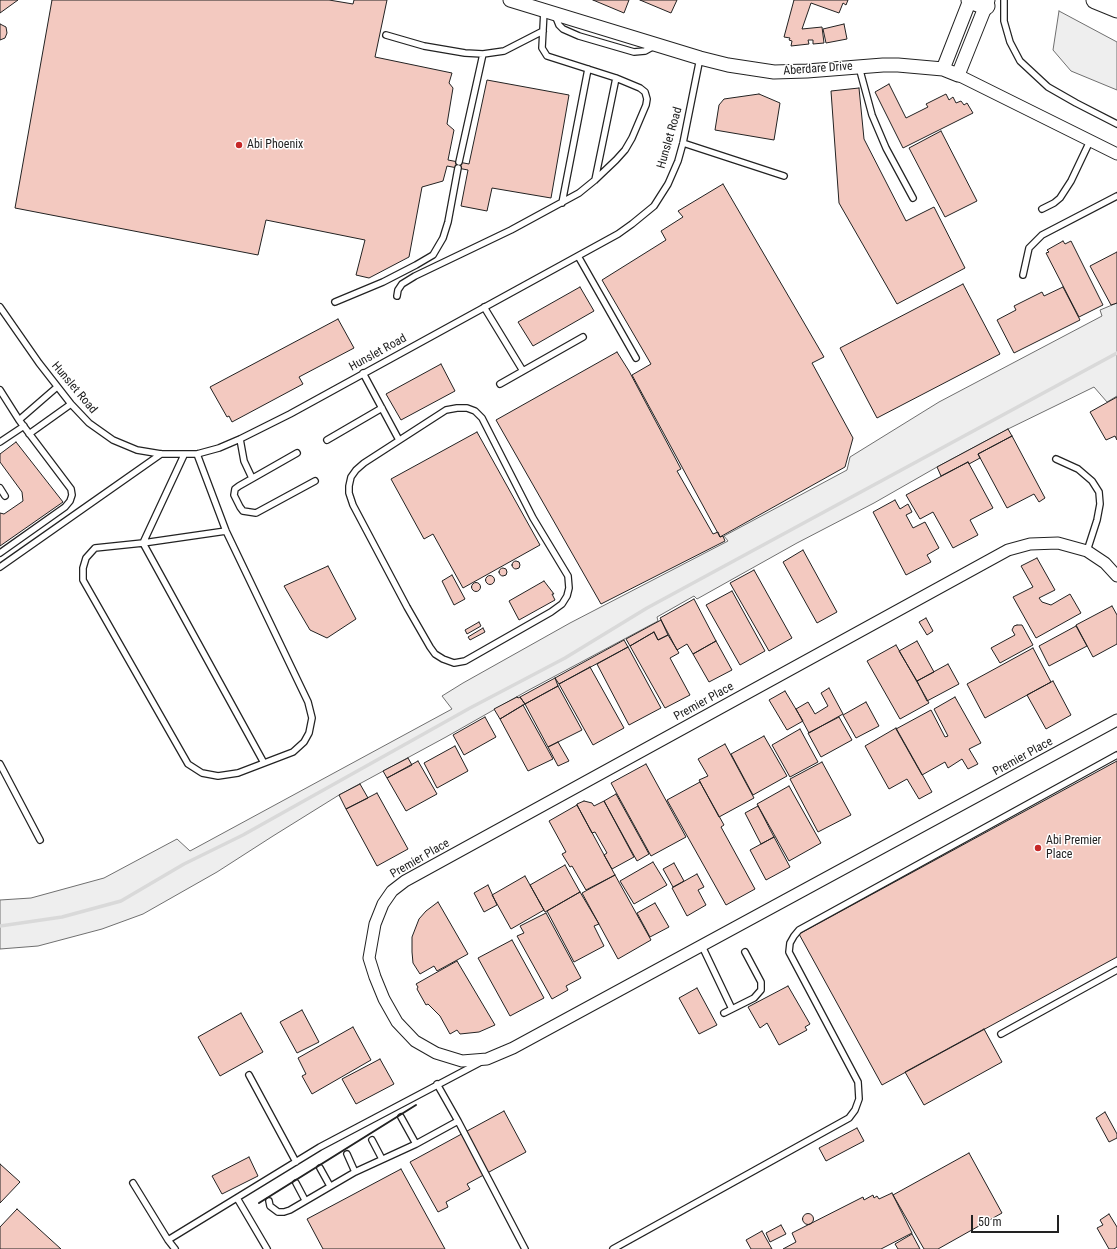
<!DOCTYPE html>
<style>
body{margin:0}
#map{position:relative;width:1117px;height:1249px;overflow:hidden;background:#fff;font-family:"Roboto Condensed",sans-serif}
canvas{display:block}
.scale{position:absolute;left:971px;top:1215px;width:88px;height:18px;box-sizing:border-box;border:2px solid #222;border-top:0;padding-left:5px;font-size:12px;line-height:14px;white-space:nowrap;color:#222;-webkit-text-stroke:3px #fff;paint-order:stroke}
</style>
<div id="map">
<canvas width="1117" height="1249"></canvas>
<div class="scale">50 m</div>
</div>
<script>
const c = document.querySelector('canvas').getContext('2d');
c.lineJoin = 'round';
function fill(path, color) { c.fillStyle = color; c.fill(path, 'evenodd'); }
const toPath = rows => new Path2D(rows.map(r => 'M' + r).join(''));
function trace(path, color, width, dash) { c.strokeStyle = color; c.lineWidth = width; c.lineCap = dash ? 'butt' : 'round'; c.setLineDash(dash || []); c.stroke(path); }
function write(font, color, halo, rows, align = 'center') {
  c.font = font + ' "Roboto Condensed",sans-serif'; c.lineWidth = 3; c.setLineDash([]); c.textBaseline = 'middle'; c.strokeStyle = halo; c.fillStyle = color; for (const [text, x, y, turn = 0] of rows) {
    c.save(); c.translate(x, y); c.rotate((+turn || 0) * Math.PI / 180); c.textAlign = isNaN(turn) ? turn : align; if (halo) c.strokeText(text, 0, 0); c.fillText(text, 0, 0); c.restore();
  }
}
const green = toPath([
 [1059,11,1117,42,1117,90,1071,71,1053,50,1059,11],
 [1117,303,1117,396,1107,402,1094,387,1008,429,937,467,874,503,797,543,697,599,694,596,657,617,658,621,527,691,446,737,339,795,273,836,217,872,143,914,102,929,38,946,0,949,0,900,31,898,104,878,177,839,190,851,452,709,442,696,463,683,570,623,728,541,724,536,847,470,850,457,939,402,1102,316,1100,310,1117,303]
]);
fill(green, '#eee');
trace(green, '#6f6f6f', 1);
trace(toPath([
 [0,926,62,917,121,901,184,864,243,835,470,708,565,658,647,608,1117,353]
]), '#d9d9d9', 3.5);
const building = toPath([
 [0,0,18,0,0,13,0,0],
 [52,0,329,0,353,4,354,0,387,0,375,57,452,73,449,83,453,88,447,124,454,130,448,160,469,164,487,80,569,95,551,198,492,188,487,211,461,206,468,170,447,166,443,181,422,187,409,257,369,278,356,275,365,240,266,220,258,255,15,208,52,0],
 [593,0,629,0,624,13,593,0],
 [640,0,677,0,671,13,640,0],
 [794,0,848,0,846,5,843,3,839,13,811,3,802,29,822,27,824,43,813,44,813,40,808,40,809,44,791,46,792,41,789,40,790,38,784,37,794,0],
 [0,24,6,27,7,33,5,38,0,40,0,24],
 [844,24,847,39,826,43,823,29,844,24],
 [889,84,906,118,928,107,926,104,946,94,949,100,953,97,956,103,961,101,964,105,967,103,973,113,903,148,875,92,889,84],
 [859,88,864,139,906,221,934,207,965,268,897,304,839,203,831,91,859,88],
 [759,94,780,103,774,140,715,130,719,105,724,99,759,94],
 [941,131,977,201,945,217,909,148,941,131],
 [723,184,824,357,812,363,853,438,845,467,720,537,632,375,651,364,602,280,666,240,661,231,683,217,678,211,723,184],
 [1063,241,1065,244,1071,241,1103,305,1079,317,1046,253,1049,252,1047,250,1063,241],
 [1117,252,1117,303,1111,305,1090,266,1117,252],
 [963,284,1000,354,877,418,840,348,963,284],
 [580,287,594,311,533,346,518,322,580,287],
 [1063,287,1080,320,1014,353,997,320,1016,310,1014,306,1042,292,1044,296,1063,287],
 [338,319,354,348,299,377,303,384,232,422,229,416,227,417,210,387,338,319],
 [617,352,629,371,681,469,677,471,713,534,718,532,720,537,723,536,725,541,601,604,496,420,617,352],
 [441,364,455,391,401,420,386,394,441,364],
 [1117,397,1117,440,1115,436,1106,440,1090,412,1117,397],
 [1008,429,1012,436,978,454,980,458,969,464,968,462,941,476,937,467,1008,429],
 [477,432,540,545,463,588,433,534,424,539,391,479,477,432],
 [1012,436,1045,498,1039,502,1034,494,1007,508,978,454,1012,436],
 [16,442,63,502,0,546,0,513,4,514,23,501,22,492,0,462,0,454,16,442],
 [968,462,993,508,970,520,978,535,953,548,933,512,920,519,906,495,968,462],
 [895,500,900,509,908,504,912,512,906,515,913,528,925,522,939,548,927,555,931,562,906,575,873,512,895,500],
 [803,550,837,612,817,623,783,562,803,550],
 [1037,558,1055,590,1039,598,1042,602,1051,605,1070,594,1081,613,1036,638,1013,597,1033,587,1021,566,1037,558],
 '512 565a4 4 0 1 1 8 0a4 4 0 1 1-8 0Z',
 [328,566,356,619,327,638,310,630,284,586,328,566],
 '499 572a4 4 0 1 1 8 0a4 4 0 1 1-8 0Z',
 [754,570,792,638,769,651,730,583,754,570],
 [452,575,465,599,454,605,442,581,452,575],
 '485.5 580a4.5 4.5 0 1 1 9 0a4.5 4.5 0 1 1-9 0Z',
 [544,581,554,594,552,594,555,600,519,620,509,601,544,581],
 '471.5 587a4.5 4.5 0 1 1 9 0a4.5 4.5 0 1 1-9 0Z',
 [732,591,765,651,740,665,706,605,732,591],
 [694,599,716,641,693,654,687,644,677,650,660,618,694,599],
 [1112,606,1117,615,1117,644,1093,657,1076,625,1112,606],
 [926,618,933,631,927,635,919,622,926,618],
 [661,620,668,635,658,640,654,632,630,646,626,639,661,620],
 [479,622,481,626,467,634,465,630,479,622],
 [1017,625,1022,625,1033,645,1000,663,991,648,1015,635,1012,630,1014,626,1017,625],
 [1076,626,1087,646,1049,666,1039,646,1076,626],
 [483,628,485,632,470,640,468,637,483,628],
 [654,632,658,640,668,635,679,653,670,658,690,695,665,708,630,646,654,632],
 [624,640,628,647,559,684,555,678,624,640],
 [716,641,732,670,709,682,693,654,716,641],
 [917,641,934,672,917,681,899,651,917,641],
 [896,645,929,703,900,719,867,661,896,645],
 [628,647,661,708,629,725,597,664,628,647],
 [1033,648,1051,682,985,718,967,684,1033,648],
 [948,664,959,684,927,701,917,681,948,664],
 [590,667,624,728,593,745,559,684,590,667],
 [555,678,558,686,525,704,520,697,555,678],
 [1053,681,1071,715,1046,729,1027,695,1053,681],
 [558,686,582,730,548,747,525,704,558,686],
 [829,688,843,714,809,733,796,709,808,702,815,714,828,706,821,693,829,688],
 [785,691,803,721,787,730,769,700,785,691],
 [517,697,518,698,520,697,525,704,500,719,494,709,517,697],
 [955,697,981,743,969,749,978,764,968,769,962,759,948,768,945,762,922,775,896,729,931,710,945,737,948,736,934,709,955,697],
 [866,702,879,726,856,738,843,715,866,702],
 [523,705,553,759,528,771,500,719,523,705],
 [485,717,496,737,464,755,453,735,485,717],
 [839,717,852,740,821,757,808,733,839,717],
 [896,728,932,792,919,799,907,779,889,789,865,746,896,728],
 [800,729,818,762,790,777,772,745,800,729],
 [764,736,787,776,753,795,731,754,764,736],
 [558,742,569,761,558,766,548,747,558,742],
 [725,744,754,798,719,817,699,780,708,776,698,759,725,744],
 [455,746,468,771,437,788,424,763,455,746],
 [408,758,412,765,387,778,383,771,408,758],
 [418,761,437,794,406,811,387,778,418,761],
 [1117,761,1117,957,882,1085,799,934,1117,761],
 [822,762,851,815,818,832,790,779,822,762],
 [646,764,686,837,651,856,611,783,646,764],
 [700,782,724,825,721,827,755,889,726,905,667,800,700,782],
 [360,784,368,798,346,809,339,795,360,784],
 [789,786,821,843,789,861,757,804,789,786],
 [377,793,408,849,377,866,346,809,377,793],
 [616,794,649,854,637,861,604,801,616,794],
 [584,801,592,803,594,806,604,801,634,857,612,869,604,855,607,853,595,832,592,833,577,805,577,804,584,801],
 [577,805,615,875,586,890,572,866,570,867,562,854,566,852,549,821,577,805],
 [758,806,774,837,761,844,745,813,758,806],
 [774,837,790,867,766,880,750,850,774,837],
 [653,862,667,885,634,904,620,881,653,862],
 [674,863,684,881,673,887,663,869,674,863],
 [565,865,580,892,545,912,530,885,565,865],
 [697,874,704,887,698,890,706,905,687,916,672,888,697,874],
 [615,875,651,940,618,959,582,893,615,875],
 [525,876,544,910,511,929,492,895,525,876],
 [488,885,497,905,484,912,474,893,488,885],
 [580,892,599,924,594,926,604,946,574,962,547,911,580,892],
 [438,902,468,954,437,971,434,966,420,974,413,963,412,952,412,937,419,919,426,911,438,902],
 [655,903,669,927,650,937,637,913,655,903],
 [546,913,581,978,566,986,568,990,552,999,517,936,524,933,520,926,546,913],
 [512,940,544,998,510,1016,478,958,512,940],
 [457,961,495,1025,479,1032,460,1034,457,1030,450,1034,440,1016,428,1004,426,1005,417,989,418,987,416,984,457,961],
 [788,986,810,1024,805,1027,807,1030,779,1045,767,1023,760,1028,748,1007,788,986],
 [697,988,717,1025,699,1034,679,998,697,988],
 [302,1010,319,1042,297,1053,280,1022,302,1010],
 [241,1013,263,1052,220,1076,198,1037,241,1013],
 [353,1027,371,1060,312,1094,302,1076,306,1074,298,1058,353,1027],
 [984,1029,1002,1062,924,1105,905,1072,984,1029],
 [380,1059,394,1084,356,1104,342,1079,380,1059],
 [504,1111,526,1152,467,1184,470,1189,446,1202,448,1207,438,1212,410,1162,504,1111],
 [1105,1112,1117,1134,1117,1138,1109,1142,1096,1118,1105,1112],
 [857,1128,864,1141,826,1161,819,1148,857,1128],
 [969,1153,1002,1213,938,1249,924,1249,893,1195,969,1153],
 [249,1157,258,1176,222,1194,212,1176,249,1157],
 [0,1164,20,1182,0,1203,0,1164],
 [401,1169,445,1249,323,1249,307,1219,401,1169],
 [892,1193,912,1233,881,1249,783,1249,796,1242,792,1233,863,1197,864,1200,873,1195,874,1198,877,1196,879,1199,892,1193],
 [17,1209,61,1249,0,1249,0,1227,17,1209],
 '802.5 1219a5.5 5.5 0 1 1 11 0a5.5 5.5 0 1 1-11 0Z',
 [1109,1214,1117,1227,1117,1247,1114,1249,1109,1249,1097,1228,1103,1225,1100,1220,1109,1214],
 [781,1225,786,1234,770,1242,766,1233,781,1225],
 [762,1231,772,1249,751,1249,746,1240,762,1231],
 [912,1234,920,1249,898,1249,895,1244,912,1234]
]);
fill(building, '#f3c9c0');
trace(building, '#222', 1);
const service = toPath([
 [1004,0,1004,21,1010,42,1020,61,1048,87,1076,103,1117,124],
 [555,15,559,25,563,29,579,36,634,52,645,51,654,46],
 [386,35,424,46,465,53,483,54,504,51,543,31],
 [859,67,872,115,886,148,913,198],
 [683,143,784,176],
 [459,162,483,54],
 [595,180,616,78],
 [562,203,588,69],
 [1042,209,1054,203,1060,198,1071,181,1090,141],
 [578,256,636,358],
 [1023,275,1029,248,1042,235,1117,196],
 [397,296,398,290,402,284,415,276,511,230,579,193,595,180,616,160,625,150,632,138,646,105,647,99,645,92,640,88,616,78,547,56,542,48,544,11],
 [335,302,383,282,416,265,433,255,443,238,448,222,458,168],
 [0,307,39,363,71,404,89,423,113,440,137,450,161,454,197,454,219,448,240,439,290,414,618,234,632,224,654,206,668,184,678,161,683,143,700,58],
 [484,307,523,371],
 [363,373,399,440],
 [500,384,583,337],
 [0,390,19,420,71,489,72,495,70,501,65,507,0,553],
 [457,408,467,408,475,411,482,418,533,518,568,576,569,588,567,596,562,604,551,612,465,661,454,663,443,659,435,654,430,647,407,607,353,505,349,493,349,486,351,477,356,470,364,463,446,410,457,408],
 [19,420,57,387],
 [29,434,71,404],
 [240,439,244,461,252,478],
 [327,440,382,408],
 [0,442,24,426],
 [297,453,239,486,235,489,234,495,240,507,243,511,256,513,315,481],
 [184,455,143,543,95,548,86,558,83,568,83,580,188,764,202,773,218,776,238,773,293,752,304,742,309,733,312,718,308,702,226,531,197,454],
 [1056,459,1078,469,1092,481,1099,492,1100,504,1097,520,1087,551],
 [0,488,5,496],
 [226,531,143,543,264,763],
 [0,567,161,454],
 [0,764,40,840],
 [702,946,732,1009,754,998,761,990,761,982,745,952],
 [724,1013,732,1009],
 [1001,1034,1117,970],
 [249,1075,296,1162],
 [437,1084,458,1121,525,1249],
 [401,1117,416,1144],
 [372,1140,382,1159],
 [347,1154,355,1172],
 [320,1168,330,1186],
 [133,1183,168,1240,320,1147,479,1063],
 [296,1183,305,1200],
 [237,1198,267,1249],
 [269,1201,270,1206,278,1212,284,1212,290,1210,355,1172,416,1144,458,1121],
 [168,1240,175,1249],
 [613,1249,849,1118,855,1110,859,1099,858,1082,789,952,790,943,794,936,799,930,1117,755]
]);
const minor = toPath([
 [958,75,1117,154],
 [1117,576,1105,563,1087,551,1058,543,1030,544,1008,550,405,881,392,891,383,904,375,924,369,958,375,977,384,999,397,1022,415,1041,436,1053,462,1061,487,1059,513,1048,1117,720]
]);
const tertiary = toPath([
 [510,0,700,58,728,65,774,72,807,71,883,65,898,65,943,69,958,75,988,0],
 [943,69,970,0]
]);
const primary = toPath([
 [970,0,986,6],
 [1095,0,1117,9]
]);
trace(service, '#222', 8);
trace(minor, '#222', 13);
trace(tertiary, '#222', 15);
trace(primary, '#222', 19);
trace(service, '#fff', 5.5);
trace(minor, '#fff', 11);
trace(tertiary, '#fff', 13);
trace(primary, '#fff', 17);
trace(toPath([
 [259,1203,416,1105]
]), '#222', 2);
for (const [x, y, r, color] of [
 [239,145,4,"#c62828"],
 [1038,848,4,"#c62828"]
]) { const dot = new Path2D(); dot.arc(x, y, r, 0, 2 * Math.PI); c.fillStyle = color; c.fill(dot); trace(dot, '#fff', 1.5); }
write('12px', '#222', '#fff', [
 ["Aberdare Drive",818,69,-4],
 ["Hunslet Road",670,138,-74],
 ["Hunslet Road",378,353,-29],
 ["Hunslet Road",74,388,50],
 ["Premier Place",704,702,-29],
 ["Premier Place",1023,757,-29],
 ["Premier Place",420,859,-30]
]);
write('12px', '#222', '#fff', [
 ["Abi Phoenix",247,145],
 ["Abi Premier",1046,841],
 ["Place",1046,855]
], 'left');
</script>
